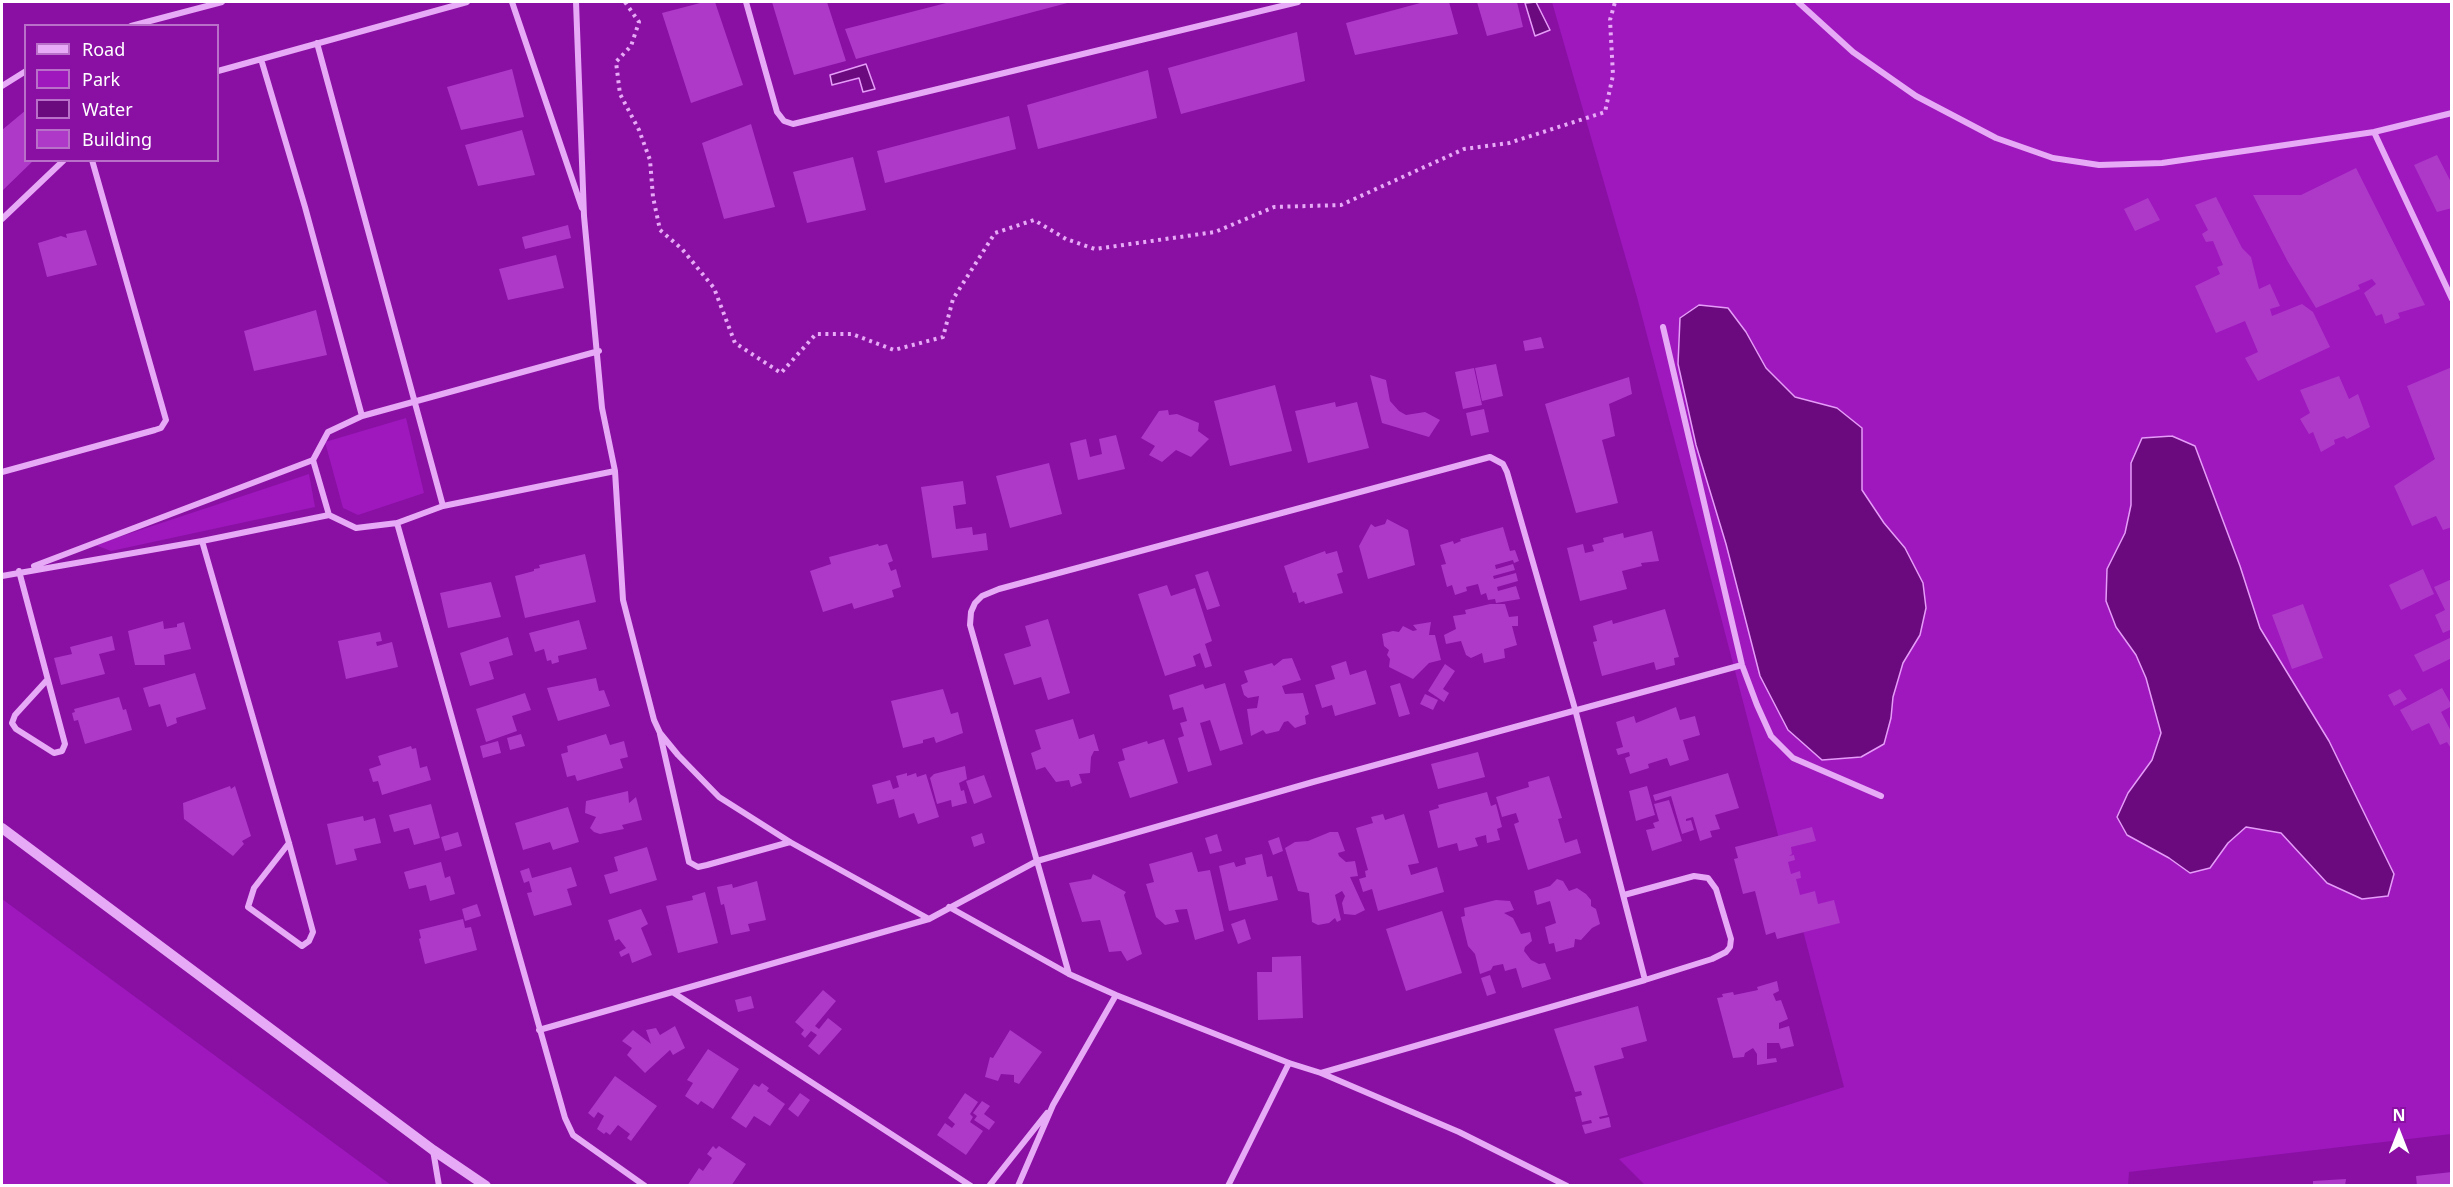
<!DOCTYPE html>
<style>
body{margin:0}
#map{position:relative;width:2453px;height:1187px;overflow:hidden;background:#8910a3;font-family:"Noto Sans",sans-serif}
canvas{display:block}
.frame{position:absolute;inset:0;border:3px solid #fff;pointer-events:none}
.legend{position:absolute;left:24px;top:24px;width:195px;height:138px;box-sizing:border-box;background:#8910a3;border:2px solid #b870c8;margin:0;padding:8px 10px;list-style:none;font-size:18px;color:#fff}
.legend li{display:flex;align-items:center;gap:12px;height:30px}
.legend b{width:30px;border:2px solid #b870c8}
.north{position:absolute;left:2369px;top:1103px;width:60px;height:60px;-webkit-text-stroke:4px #8910a3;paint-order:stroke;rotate:0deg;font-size:16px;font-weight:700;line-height:24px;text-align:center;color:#fff}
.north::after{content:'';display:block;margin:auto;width:21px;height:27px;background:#fff;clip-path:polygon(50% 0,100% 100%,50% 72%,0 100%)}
</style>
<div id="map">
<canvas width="2453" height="1187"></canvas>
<div class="frame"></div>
<ul class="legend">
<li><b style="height:8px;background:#e7aaf6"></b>Road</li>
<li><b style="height:16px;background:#9e18bd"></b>Park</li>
<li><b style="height:16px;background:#6b0a7e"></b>Water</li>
<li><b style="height:16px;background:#ae39c9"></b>Building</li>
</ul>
<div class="north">N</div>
</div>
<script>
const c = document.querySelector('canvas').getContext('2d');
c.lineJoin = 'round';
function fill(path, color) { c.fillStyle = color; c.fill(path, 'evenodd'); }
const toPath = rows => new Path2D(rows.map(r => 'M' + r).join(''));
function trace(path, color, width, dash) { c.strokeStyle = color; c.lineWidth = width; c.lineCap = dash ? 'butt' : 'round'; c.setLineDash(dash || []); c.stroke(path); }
fill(toPath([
 [1552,2,2451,2,2451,1134,2129,1172,2128,1186,1645,1185,1619,1159,1844,1087,1637,297],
 [406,418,424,493,358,515,343,508,325,442],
 [309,474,315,507,111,551,95,545],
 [2,899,391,1185,2,1185]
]), '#9e18bd');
const water = toPath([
 [1536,2,1550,30,1535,36,1525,3,1536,2],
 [866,64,875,89,863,92,859,78,832,85,830,75,866,64],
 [1699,305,1728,308,1746,332,1766,368,1795,397,1837,408,1862,428,1862,490,1884,523,1905,548,1923,583,1926,608,1920,635,1903,663,1893,697,1891,718,1884,744,1861,757,1822,760,1788,730,1760,676,1726,544,1696,445,1678,364,1680,318,1699,305],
 [2172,436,2195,446,2240,566,2260,628,2329,741,2394,874,2388,896,2362,899,2327,883,2281,833,2246,827,2228,843,2210,868,2190,873,2169,858,2127,835,2117,817,2128,793,2152,760,2161,733,2146,678,2136,655,2116,627,2106,601,2107,569,2125,533,2131,505,2131,463,2142,438,2172,436]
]);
fill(water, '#6b0a7e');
trace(water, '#e69cf9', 1.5);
fill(toPath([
 [704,2,715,2,743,85,691,103,662,13],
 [772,2,827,2,846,61,794,75],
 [950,2,1071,2,856,59,845,29],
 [1424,2,1449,2,1458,34,1355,55,1346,23],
 [1477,2,1517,2,1523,27,1487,36],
 [1297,32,1305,81,1181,114,1168,68],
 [512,69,524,117,461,130,447,87],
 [1148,70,1157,118,1038,149,1027,105],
 [26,110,26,160,34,160,2,191,2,130],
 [1009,116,1016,149,885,183,877,151],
 [751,124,775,207,724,219,702,143],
 [522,130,535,175,478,186,465,145],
 [2437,155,2452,184,2452,208,2437,212,2414,165],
 [853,157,866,210,807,223,793,172],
 [2356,168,2425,305,2398,313,2400,318,2385,324,2382,314,2376,316,2364,293,2376,284,2372,279,2358,285,2360,289,2316,308,2288,262,2253,195,2301,195],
 [2216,197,2242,248,2251,257,2259,289,2270,284,2280,306,2270,309,2272,316,2302,304,2313,312,2330,347,2258,381,2245,358,2258,352,2245,321,2216,333,2195,286,2220,274,2217,267,2223,265,2213,241,2206,242,2202,234,2208,230,2195,205],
 [2148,198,2160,220,2135,231,2124,209],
 [568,225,571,238,525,249,522,237],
 [86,230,97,265,47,277,38,243,61,236,67,238,66,234],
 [556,255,564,288,508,300,499,269],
 [316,310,327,355,254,371,244,331],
 [1541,337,1544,348,1525,351,1523,341],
 [1496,364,1503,396,1482,401,1475,368],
 [2452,367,2452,527,2443,530,2436,516,2412,526,2394,486,2435,459,2407,386],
 [1474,368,1482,405,1463,409,1455,372],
 [1370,375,1386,380,1390,401,1399,411,1406,415,1425,412,1440,420,1429,437,1382,423],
 [2339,376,2349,399,2358,394,2370,427,2347,439,2344,436,2334,440,2335,444,2321,452,2313,432,2309,434,2300,419,2310,413,2300,390],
 [1629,377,1632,394,1609,404,1615,436,1602,440,1618,503,1576,513,1545,404],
 [1275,385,1292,451,1230,466,1214,401],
 [1335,402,1336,407,1357,402,1369,448,1308,463,1295,411],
 [1484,409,1489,432,1471,436,1466,413],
 [1168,410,1169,415,1177,414,1199,423,1198,431,1209,439,1191,457,1176,450,1162,462,1149,455,1155,446,1141,438,1159,411],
 [1116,435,1125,469,1078,480,1070,443,1086,439,1090,457,1102,454,1099,439],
 [1049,463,1062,514,1010,528,996,476],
 [963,481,966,504,953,506,956,529,972,527,973,535,986,533,988,550,932,558,921,487],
 [1387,519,1408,530,1415,565,1368,579,1359,546,1371,524,1375,527,1385,524],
 [1503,527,1510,551,1515,550,1519,561,1514,563,1513,560,1495,565,1496,569,1513,564,1515,570,1493,576,1494,579,1516,573,1518,581,1497,587,1498,591,1516,586,1520,599,1496,603,1495,599,1488,600,1486,593,1481,595,1478,584,1466,587,1467,591,1455,595,1452,585,1447,587,1441,565,1446,564,1440,545,1453,541,1454,544,1461,541,1460,539],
 [1652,531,1659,561,1641,563,1642,566,1622,571,1627,589,1580,601,1567,548,1583,544,1585,553,1594,551,1592,545,1604,542,1603,538,1623,533,1624,538],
 [878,544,879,546,887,544,893,561,888,563,891,571,896,569,901,587,892,590,894,597,854,609,852,603,823,612,810,571,831,564,829,557],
 [1325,551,1326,554,1337,551,1343,572,1337,574,1343,593,1305,604,1304,601,1299,603,1296,592,1293,593,1284,566],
 [585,554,596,602,525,618,515,576,534,571,534,569,540,568,539,565],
 [2423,569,2434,594,2401,610,2389,585],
 [1208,571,1220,606,1207,610,1195,575],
 [2452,579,2452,629,2443,633,2435,615,2445,610,2434,587],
 [491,582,501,617,448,628,440,593],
 [1167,585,1171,596,1195,588,1212,641,1205,644,1212,666,1205,668,1200,653,1193,656,1196,666,1165,676,1138,594],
 [1490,604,1505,604,1509,617,1518,616,1518,626,1512,626,1517,645,1504,649,1505,658,1484,663,1482,653,1471,658,1466,655,1461,641,1446,644,1444,635,1456,629,1453,616,1466,614,1465,610],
 [2303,604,2323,658,2292,669,2272,615],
 [1665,609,1679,657,1674,658,1675,665,1656,670,1654,662,1602,676,1593,642,1597,641,1593,626,1612,620,1613,624],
 [1048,619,1070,693,1048,700,1041,677,1014,685,1004,654,1031,646,1025,626],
 [579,620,587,649,558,656,559,662,552,664,551,660,547,661,544,649,535,652,529,633],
 [163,621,164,629,177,627,177,624,184,622,191,649,164,655,165,665,135,665,128,631],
 [1431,622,1429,635,1435,635,1441,660,1429,663,1413,679,1389,667,1390,659,1387,655,1389,650,1384,646,1382,634,1393,631,1399,632,1403,626,1413,631,1417,630,1413,625],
 [380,632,382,641,376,642,377,646,392,642,398,667,346,679,338,641],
 [112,636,115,650,99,654,105,674,61,685,54,658,72,654,70,647],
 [508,637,513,655,489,662,494,679,470,686,460,653],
 [2452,637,2452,658,2423,672,2414,655],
 [1292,658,1301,680,1282,686,1285,694,1303,693,1309,714,1305,716,1306,724,1295,728,1288,721,1284,722,1279,731,1266,734,1263,730,1251,736,1247,709,1257,708,1259,696,1248,698,1244,695,1241,685,1248,682,1244,671,1272,663,1274,666,1283,659],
 [1346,661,1350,675,1366,670,1376,704,1335,716,1332,705,1322,708,1315,685,1335,679,1331,666],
 [1445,664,1455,671,1443,689,1449,693,1444,702,1428,691],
 [195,673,206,709,176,718,177,723,167,727,160,704,149,707,143,688],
 [596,678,599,691,604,690,610,706,558,721,547,688],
 [1225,683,1243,744,1220,751,1210,720,1200,723,1212,765,1188,772,1178,738,1184,736,1180,723,1187,721,1183,707,1173,710,1169,695,1203,684,1205,689],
 [1400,683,1410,714,1399,717,1390,686],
 [2442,688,2452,706,2441,712,2452,733,2452,750,2447,742,2440,745,2429,723,2412,731,2400,710],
 [943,689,951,714,958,712,963,733,936,743,934,737,923,740,923,743,903,748,891,701],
 [2400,689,2407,699,2394,706,2388,695],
 [525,693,531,710,512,716,517,731,486,742,476,709],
 [1425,694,1438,700,1433,710,1420,704],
 [119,697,123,710,126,709,132,730,85,744,78,720,74,721,72,713,75,712,74,709],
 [1676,707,1680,720,1695,716,1700,735,1683,740,1689,760,1670,766,1667,758,1648,764,1649,768,1630,774,1625,758,1630,756,1629,752,1618,755,1616,749,1623,747,1616,722,1634,716,1636,723],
 [1073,719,1079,739,1094,734,1099,751,1094,751,1091,757,1090,773,1079,774,1082,783,1071,787,1069,780,1056,782,1045,767,1036,770,1031,753,1041,749,1035,730],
 [521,734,525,746,510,750,507,738],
 [606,734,610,745,624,741,628,757,620,759,623,768,577,781,575,775,567,777,561,754,568,752,567,746],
 [1164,739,1178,783,1130,798,1118,762,1125,760,1122,749,1147,741,1148,744],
 [498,741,501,753,483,758,480,746],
 [411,746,412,749,416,748,420,768,427,766,431,780,382,795,378,781,373,782,369,769,381,765,378,756],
 [1478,752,1485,777,1438,789,1431,764],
 [965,766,967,779,959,783,961,791,964,790,967,803,952,807,951,800,937,804,930,778,934,774],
 [907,773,907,776,916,773,917,777,926,774,939,817,918,824,914,813,899,818,894,799,877,804,872,785,890,780,893,789,899,787,896,776],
 [1728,773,1739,808,1715,815,1720,829,1710,831,1712,837,1700,841,1693,817,1686,819,1686,821,1691,820,1694,830,1682,834,1671,796,1655,801,1653,795],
 [984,775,992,797,974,804,966,781],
 [1549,776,1562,818,1558,819,1565,843,1577,839,1581,853,1528,870,1514,824,1519,822,1516,813,1502,817,1496,797,1529,787,1528,782],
 [230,786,231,789,235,786,251,836,242,841,244,844,233,856,184,819,183,803],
 [1647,786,1655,815,1636,821,1629,791],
 [628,791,629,803,636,797,642,820,622,825,624,829,600,834,594,832,590,828,596,817,585,813,586,801],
 [1487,792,1491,806,1496,804,1502,827,1497,829,1500,840,1487,843,1486,835,1475,838,1478,846,1459,851,1457,843,1438,848,1429,811,1439,808,1438,805],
 [1669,800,1682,841,1652,851,1646,830,1655,828,1653,823,1659,821,1654,804],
 [431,804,440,838,414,845,409,828,394,832,389,815],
 [568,807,579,842,553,850,550,842,523,850,515,823],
 [1383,814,1385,820,1404,814,1419,863,1408,865,1411,875,1437,867,1444,892,1378,911,1372,889,1363,892,1359,879,1366,877,1365,871,1368,870,1356,828,1373,823,1371,817],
 [363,816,364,821,375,818,381,843,354,849,357,860,336,865,327,824],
 [1812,827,1816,841,1791,847,1792,854,1789,856,1794,855,1795,860,1788,862,1791,874,1800,871,1801,878,1796,879,1800,895,1815,891,1818,904,1834,900,1840,923,1777,939,1775,932,1766,935,1755,891,1743,894,1734,859,1738,858,1735,847],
 [458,832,462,846,445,851,441,837],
 [1330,832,1338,832,1345,851,1338,853,1339,856,1346,862,1355,861,1358,876,1350,877,1365,910,1355,915,1344,914,1342,903,1345,896,1342,891,1335,895,1341,920,1337,922,1335,918,1329,923,1318,925,1312,922,1309,893,1298,891,1285,848,1295,842,1308,841],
 [982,833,985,843,974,847,971,837],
 [1217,834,1222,851,1210,854,1205,838],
 [1279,837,1283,851,1273,855,1268,841],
 [647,847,657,880,610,894,604,875,618,871,614,857],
 [1192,852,1198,872,1210,870,1224,931,1195,940,1187,909,1175,910,1179,922,1165,925,1156,917,1146,884,1154,882,1149,864],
 [1262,854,1267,877,1272,876,1278,900,1229,911,1219,866,1234,862,1236,867,1246,864,1245,858],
 [441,862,445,878,450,876,455,894,430,901,426,885,409,889,404,872],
 [571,867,577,886,567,889,572,905,534,916,527,893,532,892,529,881,524,883,520,871,529,868,532,878],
 [1093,874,1126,892,1124,895,1142,954,1127,961,1121,951,1109,952,1100,920,1082,922,1069,883,1091,879],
 [1557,879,1563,881,1569,891,1577,888,1586,894,1591,900,1591,906,1596,909,1600,924,1592,928,1581,940,1575,939,1574,947,1556,952,1554,943,1549,944,1545,927,1556,923,1550,901,1537,905,1534,891,1550,886],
 [757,881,766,920,748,924,750,931,731,935,724,904,721,905,717,887,732,884,733,888],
 [705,892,718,943,678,953,666,906,693,900,692,896],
 [1496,900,1510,901,1514,910,1504,913,1513,918,1521,934,1530,932,1532,941,1525,947,1524,951,1531,960,1539,964,1545,963,1551,979,1522,988,1516,968,1505,971,1503,964,1493,966,1491,970,1480,974,1475,954,1468,946,1461,917,1465,916,1464,908],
 [477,904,481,916,465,921,462,909],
 [641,909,648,924,641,928,652,955,632,963,629,953,621,957,619,952,626,948,619,939,615,941,608,920],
 [1442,911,1462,973,1406,991,1386,929],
 [463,919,465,928,471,927,477,950,425,964,419,939,421,938,419,930],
 [1245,919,1251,939,1238,944,1231,924],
 [1301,956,1303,1018,1258,1020,1257,972,1272,972,1272,957],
 [1490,975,1496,993,1487,996,1481,978],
 [1777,981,1779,991,1773,994,1776,1001,1781,1000,1788,1019,1779,1023,1779,1029,1789,1026,1794,1046,1781,1049,1779,1043,1767,1043,1767,1059,1776,1058,1777,1062,1757,1065,1757,1054,1753,1048,1745,1053,1744,1057,1733,1058,1717,998,1723,997,1722,994,1733,992,1734,995,1758,990,1757,987],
 [823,990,836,1001,815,1026,819,1029,828,1018,842,1029,819,1055,808,1046,817,1035,811,1031,805,1038,801,1034,804,1030,795,1022],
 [751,996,754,1008,738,1012,735,1000],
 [1638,1006,1647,1041,1621,1048,1624,1058,1594,1066,1608,1115,1599,1117,1600,1119,1609,1117,1611,1127,1585,1134,1582,1125,1592,1123,1591,1120,1582,1122,1575,1097,1582,1095,1581,1091,1575,1092,1554,1029],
 [675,1026,685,1048,673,1055,670,1050,645,1073,627,1055,632,1048,622,1041,633,1030,651,1044,646,1030,656,1028,660,1035],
 [1010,1030,1042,1052,1019,1084,1014,1082,1014,1075,1001,1074,998,1081,985,1077,990,1057,993,1058],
 [708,1049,739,1069,713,1109,701,1101,698,1105,685,1096,693,1083,687,1080],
 [615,1076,657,1106,631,1141,627,1138,630,1134,618,1125,610,1135,606,1132,604,1134,597,1129,604,1116,598,1112,594,1118,588,1113],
 [762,1083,769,1088,767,1091,785,1104,770,1126,754,1116,746,1128,731,1118,754,1084,759,1087],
 [800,1093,810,1100,798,1117,788,1109],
 [965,1093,978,1102,970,1114,973,1117,970,1122,983,1131,966,1155,937,1135,945,1123,952,1128,955,1124,948,1118],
 [982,1101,990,1106,984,1114,995,1122,989,1130,974,1120,977,1116,973,1113],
 [713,1146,716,1149,719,1146,746,1164,731,1186,687,1186,699,1168,703,1171,712,1158,707,1154],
 [2452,1172,2452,1186,2417,1186,2416,1176],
 [2346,1179,2345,1186,2313,1186,2313,1181]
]), '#ae39c9');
trace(toPath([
 [625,2,639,22,631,46,616,62,620,94,639,130,650,160,653,197,660,230,682,249,714,288,735,343,781,373,816,334,852,334,894,350,943,337,953,299,995,233,1034,220,1066,239,1095,249,1215,232,1274,207,1341,205,1464,149,1509,143,1605,112,1613,75,1610,20,1615,2]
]), '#e7aaf6', 4, [3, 4.5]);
trace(toPath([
 [512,2,582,208],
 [576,2,584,216,602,408,615,471,623,600,654,720,660,733,678,755,719,797,790,842,929,919],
 [746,2,777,112,784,121,793,124,1298,2],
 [1798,2,1853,52,1916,96,1996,138,2053,158,2099,165,2162,163,2374,132,2452,113],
 [131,26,222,2],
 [261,59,305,207,362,416],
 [218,71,467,2],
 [2,86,26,71],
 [2374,132,2452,299],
 [2,219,64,160],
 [1663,327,1742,665,1757,705,1771,736,1793,758,1881,796],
 [313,460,329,515],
 [2,472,155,430,161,428,166,420,92,160],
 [443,506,615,471],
 [397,523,565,1118,573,1135,645,1186],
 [202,541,289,843,313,932,309,941,302,946,248,907,254,888,289,843],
 [34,566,313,460,328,432,362,416,599,351],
 [19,571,65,744,62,751,54,753,16,729,12,723,15,715,47,680],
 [2,576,202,541,329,515,356,528,397,523,443,506,317,43],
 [660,734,689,862,698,867,707,865,790,842],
 [949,907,1069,974,1116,995,1289,1063,1321,1073,1459,1132,1567,1186],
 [1069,974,970,625,971,612,975,603,982,596,999,589,1490,457,1503,464,1507,472,1575,709,1645,980],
 [674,993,971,1186],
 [539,1030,929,919,1037,861,1313,782,1742,665],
 [1321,1073,1645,980,1712,959,1726,952,1730,947,1731,939,1716,889,1708,878,1694,876,1624,895],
 [433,1150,439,1186],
 [989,1186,1047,1113],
 [1018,1186,1053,1105,1116,995],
 [1228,1186,1289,1063]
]), '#e7aaf6', 6);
trace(toPath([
 [2,828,433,1150,486,1186]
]), '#e7aaf6', 10);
</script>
